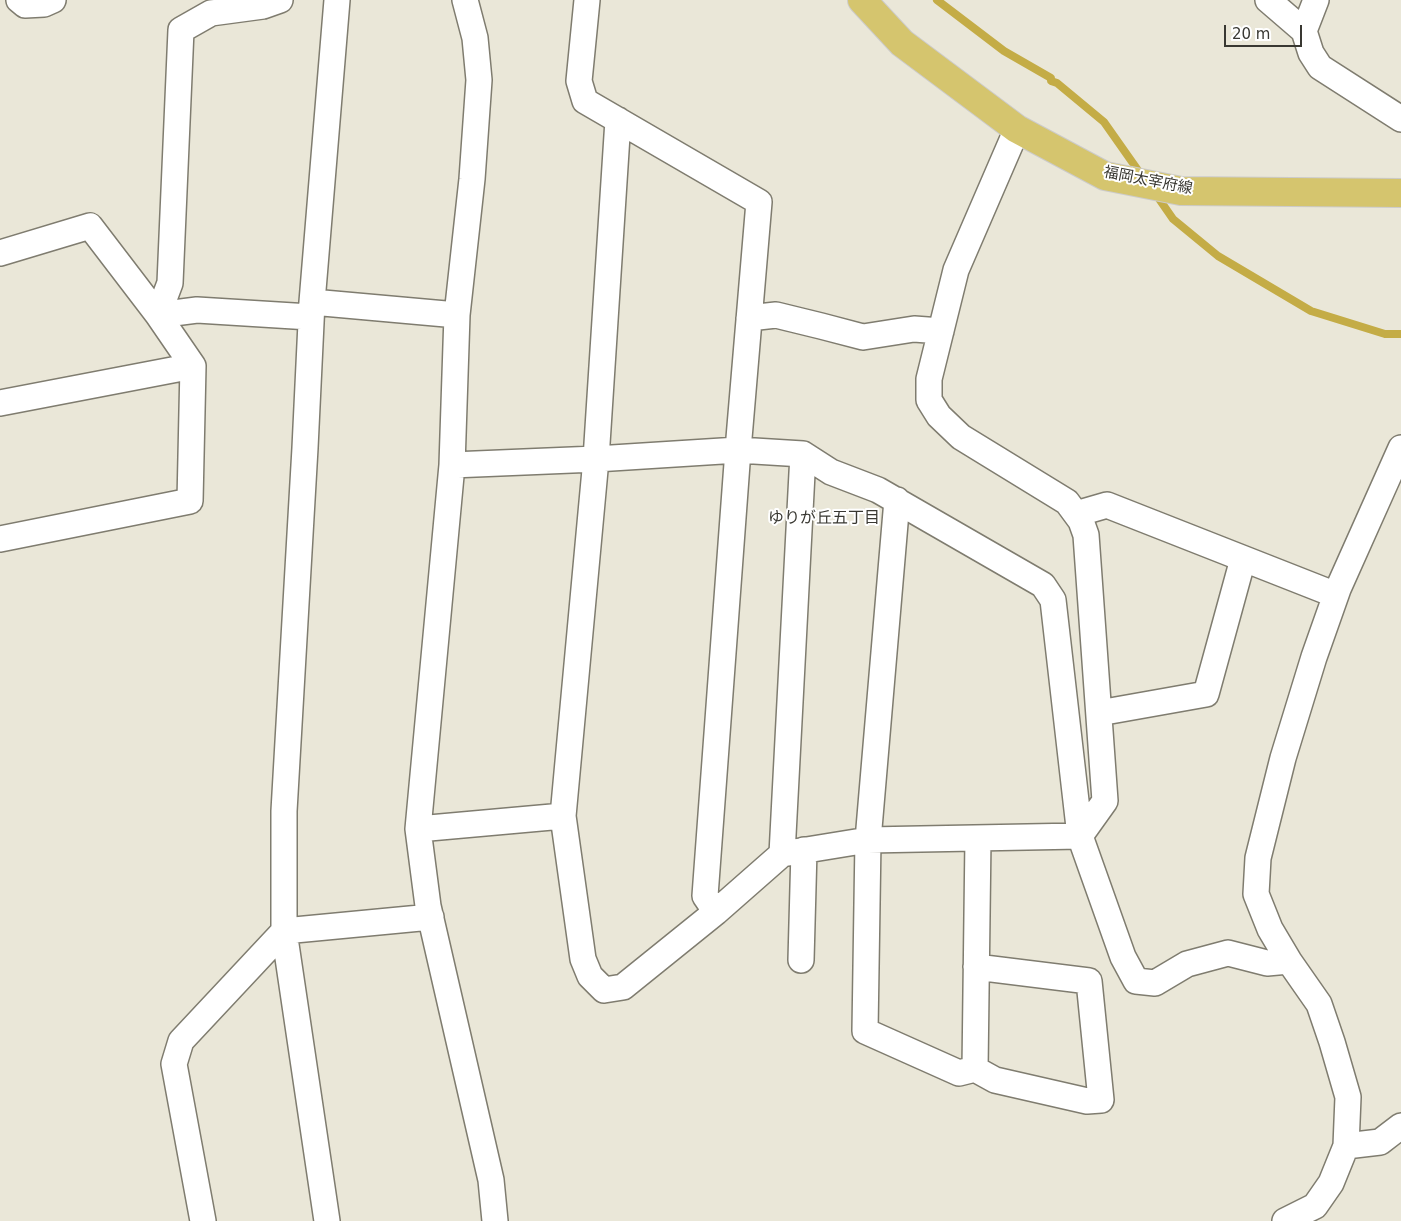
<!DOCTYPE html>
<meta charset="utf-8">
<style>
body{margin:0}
#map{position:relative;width:1401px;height:1221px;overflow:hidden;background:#eae7d8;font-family:"DejaVu Sans",sans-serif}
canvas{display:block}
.scale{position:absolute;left:1224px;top:25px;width:78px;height:22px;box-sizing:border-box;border:2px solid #393832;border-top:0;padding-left:6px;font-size:15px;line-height:18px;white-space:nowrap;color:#393832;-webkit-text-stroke:4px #fff;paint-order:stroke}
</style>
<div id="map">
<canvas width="1401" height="1221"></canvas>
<div class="scale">20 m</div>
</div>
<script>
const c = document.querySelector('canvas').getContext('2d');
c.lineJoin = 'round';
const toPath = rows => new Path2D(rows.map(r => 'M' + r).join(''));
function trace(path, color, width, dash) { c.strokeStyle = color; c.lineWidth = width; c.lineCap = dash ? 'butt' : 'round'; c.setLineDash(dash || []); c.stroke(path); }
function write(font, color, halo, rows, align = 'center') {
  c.font = font + ' "DejaVu Sans","Noto Sans JP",sans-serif'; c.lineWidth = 4; c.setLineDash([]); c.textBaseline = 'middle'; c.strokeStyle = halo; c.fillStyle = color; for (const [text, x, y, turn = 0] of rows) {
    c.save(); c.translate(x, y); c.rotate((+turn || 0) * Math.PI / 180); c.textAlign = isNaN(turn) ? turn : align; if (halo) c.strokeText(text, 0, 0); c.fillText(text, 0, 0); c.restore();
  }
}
trace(toPath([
 [937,0,1004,51,1051,78,1051,81,1057,83,1104,122,1142,176],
 [1155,193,1173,219,1218,256,1311,311,1385,334,1401,334]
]), '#c4ac46', 8);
const minor = toPath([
 [19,0,25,5,44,4,53,0],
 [280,0,263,6,211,13,181,30,170,283,158,315,197,310,310,317],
 [465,0,475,38,479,80,472,179,457,315,452,465,418,829,428,906,491,1180,495,1221],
 [587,0,579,81,585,101,759,202,738,450,705,896,716,912],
 [1268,0,1304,31,1311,53,1320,67,1401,119],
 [1304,31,1316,0],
 [618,120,596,459,563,816,583,959,590,976,604,990,623,987,716,912,782,854,868,840,1080,836],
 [1017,129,956,270,929,379,929,400,939,416,961,437,1067,502,1081,521,1086,535,1105,801,1080,836],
 [0,253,90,226,158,315,193,366,190,501,0,539],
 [312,302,337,0],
 [749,318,776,315,821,326,863,337,914,329,941,331],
 [0,403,193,366],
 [452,465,596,459,738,450,803,454,831,472,878,490,1043,585,1053,600,1080,836,1123,957,1136,981,1155,983,1187,964,1228,953,1267,963,1289,961],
 [897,500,868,840,865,1031,959,1073,975,1069,978,838],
 [1076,514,1107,505,1336,595],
 [1099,713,1206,694,1243,559],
 [418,829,563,816],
 [782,854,803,454],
 [801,960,804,850],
 [975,1069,995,1080,1087,1101,1101,1100,1089,981,976,967],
 [1346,1146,1380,1142,1401,1126],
 [203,1221,174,1064,181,1041,284,931,431,917],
 [327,1221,284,931,284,811,305,448,312,302,457,315],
 [1285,1221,1315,1206,1331,1183,1346,1146,1348,1097,1332,1042,1319,1004,1289,961,1270,929,1256,894,1258,858,1283,758,1314,657,1338,589,1401,448]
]);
const major = toPath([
 [862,0,902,43,1017,129,1105,176,1181,191,1401,193]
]);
trace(minor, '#7f7c6f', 28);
trace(major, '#cccbca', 30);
trace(minor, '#fff', 25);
trace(major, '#d5c56e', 28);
write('15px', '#393832', '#fff', [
 ["福岡太宰府線",1148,181,11]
]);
write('16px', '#393832', '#fff', [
 ["ゆりが丘五丁目",824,519]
]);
</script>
